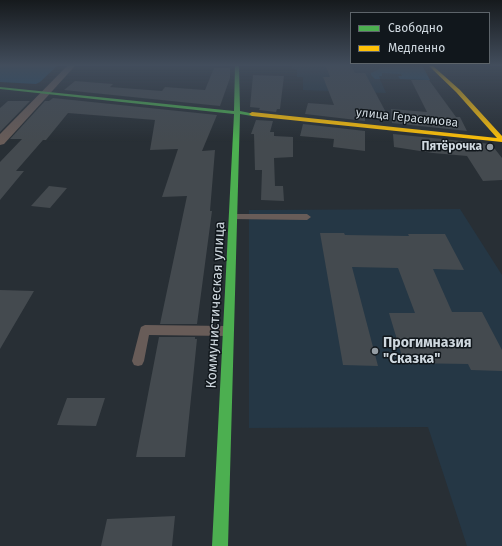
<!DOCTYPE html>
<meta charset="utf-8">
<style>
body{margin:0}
#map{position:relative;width:502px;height:546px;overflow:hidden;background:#282f35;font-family:"Fira Sans",sans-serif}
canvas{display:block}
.legend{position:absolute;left:350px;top:12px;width:140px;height:52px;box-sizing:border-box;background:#11171c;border:1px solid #5d646a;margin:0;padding:5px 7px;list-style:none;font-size:12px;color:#cfd8df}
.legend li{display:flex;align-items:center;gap:8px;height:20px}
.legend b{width:20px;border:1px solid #5d646a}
</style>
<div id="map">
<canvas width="502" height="546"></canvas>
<ul class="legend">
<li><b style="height:5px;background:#4caf50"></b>Свободно</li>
<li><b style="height:5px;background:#ffc107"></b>Медленно</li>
</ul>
</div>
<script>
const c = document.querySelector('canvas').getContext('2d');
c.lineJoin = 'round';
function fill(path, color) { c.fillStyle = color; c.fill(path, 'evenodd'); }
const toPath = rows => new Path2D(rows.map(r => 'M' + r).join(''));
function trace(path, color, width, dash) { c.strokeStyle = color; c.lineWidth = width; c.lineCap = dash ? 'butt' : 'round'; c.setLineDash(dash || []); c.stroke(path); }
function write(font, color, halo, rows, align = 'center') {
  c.font = font + ' "Fira Sans",sans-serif'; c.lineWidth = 3; c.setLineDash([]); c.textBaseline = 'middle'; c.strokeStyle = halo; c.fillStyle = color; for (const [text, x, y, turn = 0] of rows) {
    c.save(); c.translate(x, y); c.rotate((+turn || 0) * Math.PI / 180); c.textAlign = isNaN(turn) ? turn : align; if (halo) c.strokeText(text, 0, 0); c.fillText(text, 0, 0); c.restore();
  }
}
fill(toPath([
 [292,66,422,66,430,80,380,79,386,93,303,90,303,77,297,77,297,70,292,69],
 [460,209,502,275,502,546,467,546,428,427,249,428,249,210]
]), '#253745');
fill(toPath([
 [0,66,57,66,40,82,36,84,0,82],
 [403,66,423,67,430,80,400,79,398,76,402,76,401,74,382,73,382,76,379,76,380,79,375,79,371,75,371,73,383,67]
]), '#204c6b');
fill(toPath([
 [326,66,351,66,355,73,365,73,390,120,365,117,365,121,305,114,308,103,334,105,323,77,330,77],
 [214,68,230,68,230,78,220,106,64,90,75,81,113,84,110,87,162,91,165,87,205,90],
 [253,75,284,76,280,109,277,109,276,112,259,110,260,108,250,107],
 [411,80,429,80,456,117,460,117,467,131,392,123,391,109,427,112],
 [53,98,217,115,202,151,215,150,210,211,212,211,197,324,160,324,187,196,162,197,178,149,150,150,155,120,68,113,46,140,43,140,16,171,24,171,0,200,0,162,22,139,10,139,45,101,49,101],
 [8,101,30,101,0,132,0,108],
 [256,120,273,121,270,132,274,132,274,136,293,137,293,157,274,158,275,186,283,186,284,201,261,200,262,170,255,170,254,134,251,134],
 [303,124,365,131,365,151,333,147,334,139,300,136],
 [393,134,491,144,502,158,502,180,483,181,467,156,433,153,394,147],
 [49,186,67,188,50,208,31,206],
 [320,233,344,233,345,235,409,236,408,234,445,234,464,270,433,269,452,312,482,312,502,350,502,371,471,370,468,364,404,363,389,313,415,313,398,268,352,267,378,366,343,365],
 [0,290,34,291,0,349],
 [159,337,195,337,195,339,197,339,185,457,136,457],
 [67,398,105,398,96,426,57,425],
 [175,516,172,546,101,546,107,519]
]), '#444a4f');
fill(toPath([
 [234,214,307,214,311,217,307,220,231,219,230,217,231,215,234,214],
 [145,325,227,326,231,328,232,331,231,334,227,336,149,335,144,361,142,365,138,366,134,365,132,361,140,330,141,327,145,325]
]), '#685c58');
fill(toPath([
 [67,66,75,66,4,144,0,145,0,134,67,66]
]), '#685c58');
fill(toPath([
 [235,66,239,66,240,111,255,114,252,116,240,114,228,546,212,546,234,114,0,89,0,87,234,111,235,66]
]), '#4caf50');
fill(toPath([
 [429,66,433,66,460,90,502,136,502,142,252,116,249,114,252,112,497,138,456,92,429,66]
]), '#ffc107');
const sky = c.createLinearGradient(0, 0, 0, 142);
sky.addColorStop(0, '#161a1d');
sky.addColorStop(0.46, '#424d5c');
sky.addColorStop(1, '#424d5c00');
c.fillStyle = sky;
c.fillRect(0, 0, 502, 142);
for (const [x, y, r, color] of [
 [490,147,4,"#959da4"],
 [375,351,4,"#959da4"]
]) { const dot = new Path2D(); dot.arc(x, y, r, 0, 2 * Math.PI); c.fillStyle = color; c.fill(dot); trace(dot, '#11171c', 1.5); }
write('12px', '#cfd8df', '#11171c', [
 ["улица Герасимова",407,118,6]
]);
write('bold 12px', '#cfd8df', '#11171c', [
 ["Пятёрочка",482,147]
], 'right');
write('14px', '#cfd8df', '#11171c', [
 ["Коммунистическая улица",216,305,-87]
]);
write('bold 14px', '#cfd8df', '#11171c', [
 ["Прогимназия",383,343],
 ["\"Сказка\"",383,359]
], 'left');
</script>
